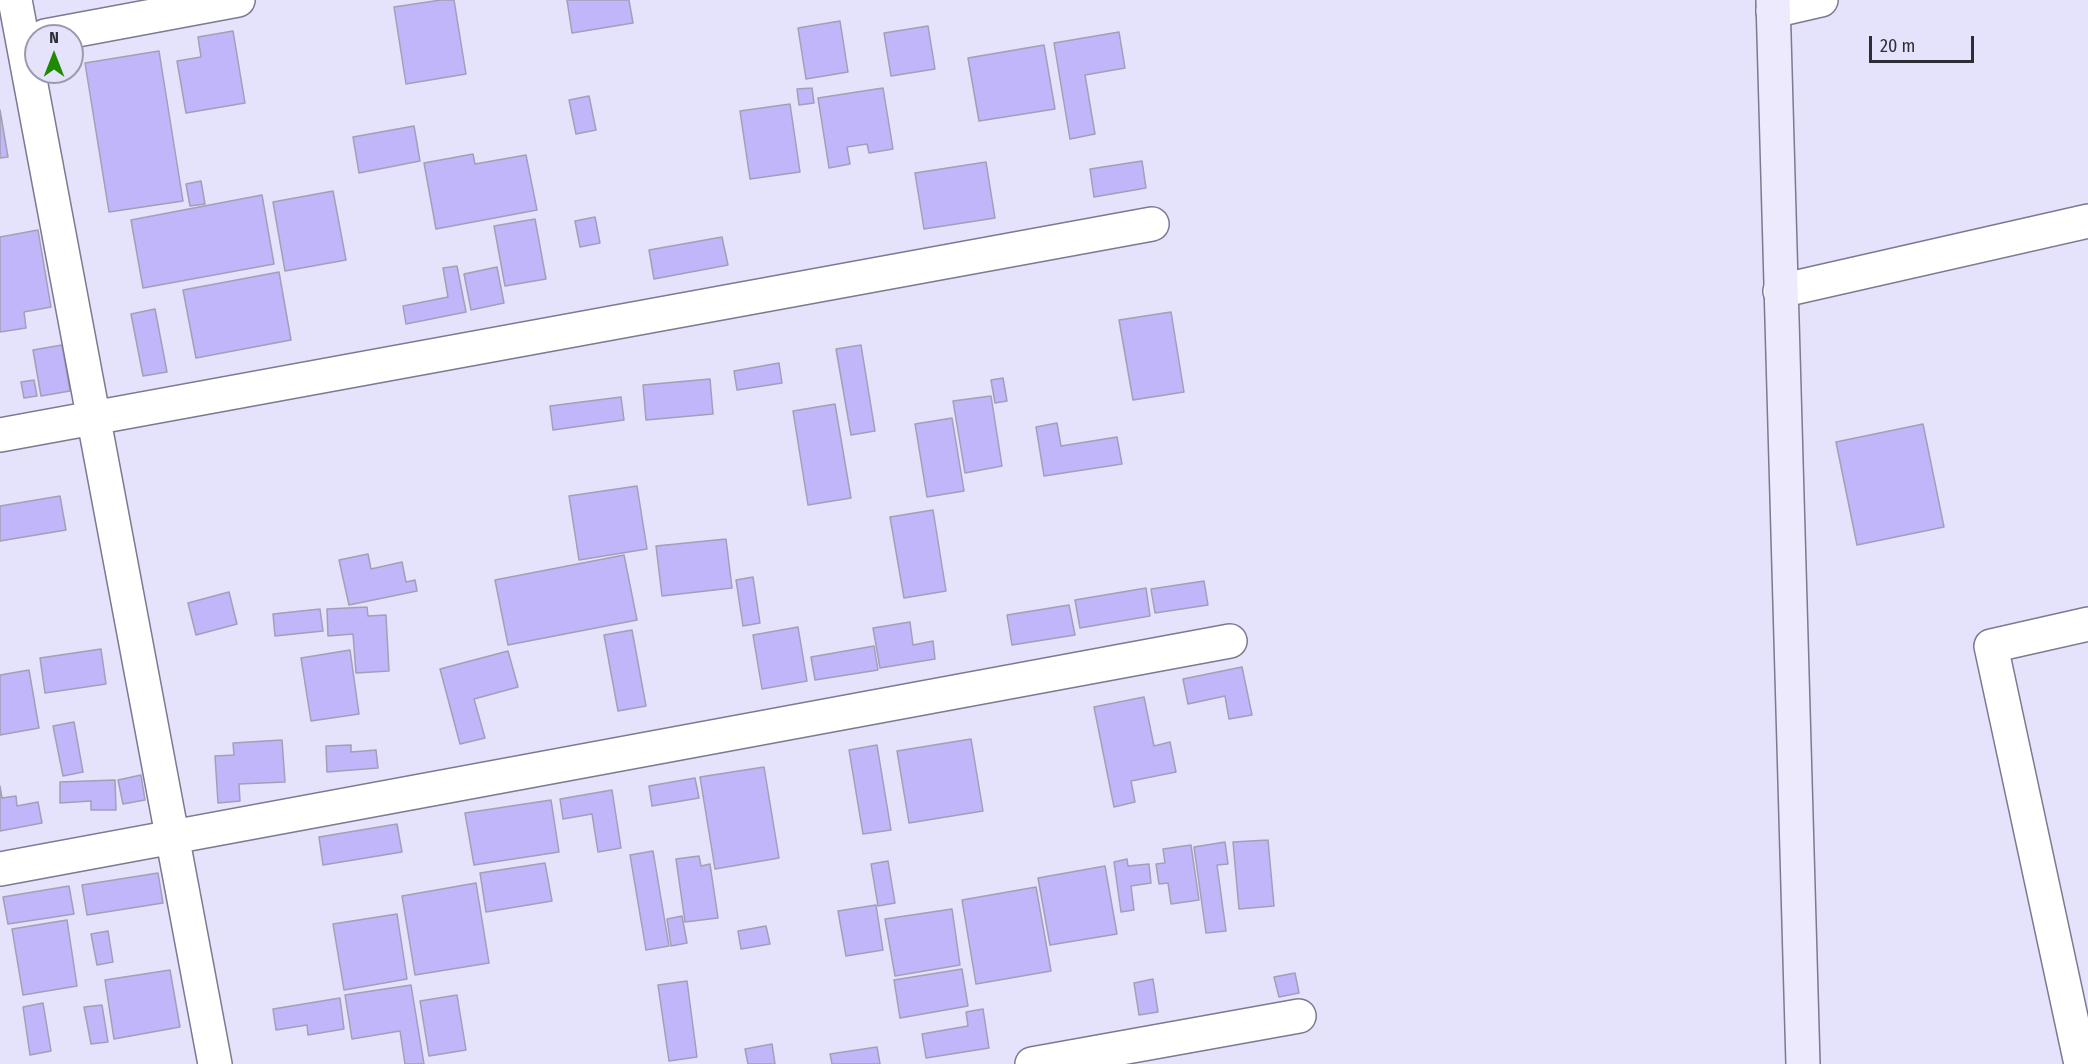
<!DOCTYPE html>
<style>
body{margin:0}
#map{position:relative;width:2088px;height:1064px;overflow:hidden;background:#e5e2fc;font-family:"Fira Sans Condensed",sans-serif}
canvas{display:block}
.north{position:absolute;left:24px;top:24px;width:60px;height:60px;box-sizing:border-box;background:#e5e2fc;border:2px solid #9c9aad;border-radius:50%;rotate:0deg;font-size:16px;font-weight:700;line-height:24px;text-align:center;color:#2e2d36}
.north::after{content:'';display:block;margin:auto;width:21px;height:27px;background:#1f8900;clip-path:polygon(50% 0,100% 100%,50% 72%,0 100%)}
.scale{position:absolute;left:1869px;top:36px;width:105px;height:27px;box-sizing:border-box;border:3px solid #2e2d36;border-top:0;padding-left:8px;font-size:18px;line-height:21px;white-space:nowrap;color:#2e2d36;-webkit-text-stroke:4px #e5e2fc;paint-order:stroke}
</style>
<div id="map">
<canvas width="2088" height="1064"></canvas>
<div class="north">N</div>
<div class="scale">20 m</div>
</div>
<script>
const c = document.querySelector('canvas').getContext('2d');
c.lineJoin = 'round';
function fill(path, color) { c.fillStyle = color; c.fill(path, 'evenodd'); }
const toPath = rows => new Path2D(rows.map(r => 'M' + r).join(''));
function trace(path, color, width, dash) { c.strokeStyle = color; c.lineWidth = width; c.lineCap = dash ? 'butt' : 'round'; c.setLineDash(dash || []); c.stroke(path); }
const building = toPath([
 [441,0,454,0,466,74,406,84,394,7,441,0],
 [567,0,629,0,633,23,572,33,567,0],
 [840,21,848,72,806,79,798,28,840,21],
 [928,26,935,69,891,76,884,33,928,26],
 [233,31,245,103,186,113,177,61,201,57,198,37,233,31],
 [1119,32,1125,68,1085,75,1095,134,1070,139,1054,43,1119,32],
 [1044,45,1055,109,979,121,968,58,1044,45],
 [159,51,183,201,109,212,85,63,159,51],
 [812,88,814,103,799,105,797,89,812,88],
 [883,88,893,149,869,153,867,144,847,147,850,164,829,168,818,98,883,88],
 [589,96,596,130,576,134,569,100,589,96],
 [790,104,800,172,750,179,740,111,790,104],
 [0,110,8,157,0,158,0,110],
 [414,126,420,161,359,173,353,137,414,126],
 [473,154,475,164,526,155,537,210,436,229,424,163,473,154],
 [1142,161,1146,188,1094,197,1090,169,1142,161],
 [986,162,995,218,924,229,915,173,986,162],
 [201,181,205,204,190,206,186,184,201,181],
 [333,191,346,260,285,271,273,202,333,191],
 [262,195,274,264,143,288,131,220,262,195],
 [595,217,600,243,580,247,575,221,595,217],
 [535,219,546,279,505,286,494,226,535,219],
 [38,230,51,307,24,312,26,328,0,332,0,237,38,230],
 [722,237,728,265,654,279,649,250,722,237],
 [457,266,466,312,406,324,403,306,448,297,443,268,457,266],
 [497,267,504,303,471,310,464,274,497,267],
 [279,272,291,340,196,358,183,290,279,272],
 [155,309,167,372,143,376,131,314,155,309],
 [1171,312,1184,392,1133,400,1119,320,1171,312],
 [62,345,70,391,41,396,33,350,62,345],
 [861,345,875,431,851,435,836,349,861,345],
 [779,363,782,383,737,390,734,371,779,363],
 [1003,378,1007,401,995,403,991,380,1003,378],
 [710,379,713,414,646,420,643,385,710,379],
 [34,380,37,396,24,398,21,382,34,380],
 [991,396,1002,466,965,473,953,401,991,396],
 [621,397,624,420,553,430,550,406,621,397],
 [835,404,851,498,808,505,793,411,835,404],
 [952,418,964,491,927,497,915,424,952,418],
 [1057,423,1061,446,1117,437,1122,464,1044,476,1036,427,1057,423],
 [1923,424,1944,527,1857,545,1836,442,1923,424],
 [637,486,647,549,579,560,569,496,637,486],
 [60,496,66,530,0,541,0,506,60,496],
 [933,510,946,591,904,598,890,517,933,510],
 [726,539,732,588,662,596,656,546,726,539],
 [368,554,371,569,402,562,406,582,415,580,417,591,349,605,339,560,368,554],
 [624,555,637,620,508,645,495,580,624,555],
 [753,577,760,623,743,626,736,580,753,577],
 [1204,581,1208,605,1155,613,1151,589,1204,581],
 [1146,588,1150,616,1080,628,1075,600,1146,588],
 [229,592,237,624,196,635,188,603,229,592],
 [1069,605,1075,635,1012,645,1007,615,1069,605],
 [367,607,368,616,386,615,389,671,356,673,353,634,328,636,327,609,367,607],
 [320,609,323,631,275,636,273,614,320,609],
 [910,622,913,645,933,641,935,659,880,668,873,628,910,622],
 [798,627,807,681,762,689,753,635,798,627],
 [632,630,646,706,618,711,604,635,632,630],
 [874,646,878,670,815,680,811,657,874,646],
 [101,649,106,684,45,693,40,658,101,649],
 [350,650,359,714,311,721,301,658,350,650],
 [508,651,518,687,474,699,485,738,460,744,440,669,508,651],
 [1242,667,1252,715,1229,719,1225,696,1188,704,1183,679,1242,667],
 [29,670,39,728,0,735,0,675,29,670],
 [1144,697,1154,746,1170,742,1176,772,1131,781,1135,802,1114,807,1094,707,1144,697],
 [74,722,83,772,63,776,53,726,74,722],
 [971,739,983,811,909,823,897,751,971,739],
 [282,740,285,782,239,784,240,801,218,803,215,756,234,755,233,743,282,740],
 [351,745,351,752,376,750,378,768,327,772,326,746,351,745],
 [877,745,891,830,863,834,849,750,877,745],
 [764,767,779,858,715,869,700,777,764,767],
 [141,775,145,800,123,804,118,780,141,775],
 [695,778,699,798,652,806,649,786,695,778],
 [115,780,116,810,91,810,91,801,60,803,60,782,115,780],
 [0,786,2,798,16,796,17,806,38,802,42,823,0,831,0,786],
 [612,790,621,848,598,852,592,814,563,819,560,799,612,790],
 [551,800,559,852,474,865,465,813,551,800],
 [397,824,402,852,323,865,319,837,397,824],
 [1268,840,1274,906,1239,909,1233,842,1268,840],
 [1225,842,1228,864,1217,865,1226,931,1206,933,1194,847,1225,842],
 [1191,845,1199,900,1171,904,1168,883,1159,884,1156,864,1165,863,1163,849,1191,845],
 [653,851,669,946,646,950,630,855,653,851],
 [699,856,701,866,710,864,718,918,685,922,676,859,699,856],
 [1127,859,1128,866,1149,864,1151,883,1131,886,1134,910,1121,912,1114,862,1127,859],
 [888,861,895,903,878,906,871,864,888,861],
 [545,863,552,901,486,912,480,873,545,863],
 [1105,866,1117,934,1050,945,1038,878,1105,866],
 [158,873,163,903,87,915,82,885,158,873],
 [476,883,489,963,415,975,402,896,476,883],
 [69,886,74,914,8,924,3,897,69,886],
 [1036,887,1051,971,976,984,962,900,1036,887],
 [876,905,883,950,846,956,838,911,876,905],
 [952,909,960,965,895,976,885,919,952,909],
 [397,914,407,979,344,990,333,924,397,914],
 [682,916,687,943,671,946,667,919,682,916],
 [67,920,77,986,23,995,12,929,67,920],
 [766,926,770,944,741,949,738,931,766,926],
 [108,931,113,962,97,965,91,934,108,931],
 [962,969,968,1006,900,1018,894,980,962,969],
 [170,970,180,1027,114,1039,105,980,170,970],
 [1295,973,1299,993,1279,997,1274,977,1295,973],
 [1153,979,1158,1012,1139,1015,1134,983,1153,979],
 [687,981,697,1057,669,1061,658,985,687,981],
 [411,985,424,1064,405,1064,400,1031,352,1039,345,995,411,985],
 [457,995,466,1050,429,1056,420,1001,457,995],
 [340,998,344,1029,308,1035,307,1025,276,1030,273,1009,340,998],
 [43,1003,51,1051,30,1055,23,1007,43,1003],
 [102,1005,108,1042,91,1044,84,1007,102,1005],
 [983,1009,989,1048,926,1058,922,1034,968,1026,966,1012,983,1009],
 [772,1044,775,1064,748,1064,745,1049,772,1044],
 [877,1047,880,1064,832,1064,830,1054,877,1047]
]);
fill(building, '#c0b6f9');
trace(building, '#a29fb7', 1.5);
const street = toPath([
 [15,0,215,1064],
 [1773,11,1821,0],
 [45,36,238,0],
 [1780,291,2088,221],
 [0,435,1152,224],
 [0,869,1230,641],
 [1032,1064,1299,1016],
 [2081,1064,1991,646,2088,624]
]);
const secondary = toPath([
 [1773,0,1803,1064]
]);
trace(street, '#7c7990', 36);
trace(secondary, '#7c7990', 36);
trace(street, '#fff', 33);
trace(secondary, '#edeafd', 33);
</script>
